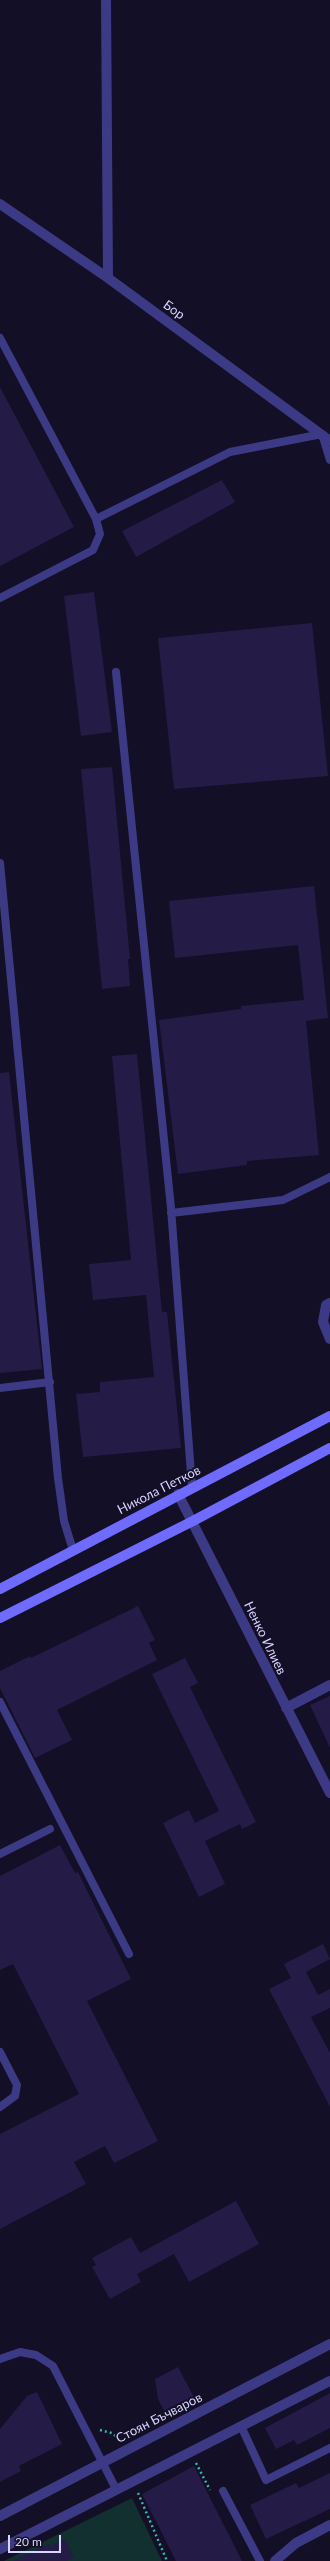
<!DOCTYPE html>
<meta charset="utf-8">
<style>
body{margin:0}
#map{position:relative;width:330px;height:2561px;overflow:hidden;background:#130f26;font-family:Lato,sans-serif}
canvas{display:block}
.scale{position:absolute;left:8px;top:2535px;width:53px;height:18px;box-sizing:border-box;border:2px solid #d9d4ff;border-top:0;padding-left:5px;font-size:12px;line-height:14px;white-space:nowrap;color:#d9d4ff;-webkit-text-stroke:3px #130f26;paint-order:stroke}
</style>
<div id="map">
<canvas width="330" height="2561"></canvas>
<div class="scale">20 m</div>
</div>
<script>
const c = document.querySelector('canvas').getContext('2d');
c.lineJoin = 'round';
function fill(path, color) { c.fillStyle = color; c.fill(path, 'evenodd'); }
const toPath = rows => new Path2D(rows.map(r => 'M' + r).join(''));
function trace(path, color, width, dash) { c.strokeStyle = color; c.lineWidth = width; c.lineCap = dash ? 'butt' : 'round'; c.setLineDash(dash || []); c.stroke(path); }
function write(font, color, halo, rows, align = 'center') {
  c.font = font + ' Lato,sans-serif'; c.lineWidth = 4; c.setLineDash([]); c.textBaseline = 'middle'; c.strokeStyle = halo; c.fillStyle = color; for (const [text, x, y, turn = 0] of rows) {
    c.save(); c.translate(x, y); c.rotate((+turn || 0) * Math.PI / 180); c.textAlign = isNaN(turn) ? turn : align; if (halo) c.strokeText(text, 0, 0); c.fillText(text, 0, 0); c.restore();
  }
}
fill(toPath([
 [132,2498,162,2561,4,2561]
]), '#12302f');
fill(toPath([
 [0,387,74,527,0,566],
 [222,480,235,502,136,557,122,531],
 [94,592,112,732,81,736,64,596],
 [312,623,328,776,174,789,158,638],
 [112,767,130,959,128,959,130,986,102,989,81,769],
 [314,886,328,1018,306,1021,319,1155,247,1161,247,1165,178,1174,159,1020,241,1009,241,1006,304,1000,298,945,175,958,169,901],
 [137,1054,162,1312,167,1312,181,1448,83,1457,76,1394,100,1392,100,1382,154,1377,146,1295,93,1300,89,1264,131,1260,112,1056],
 [9,1072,42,1369,0,1373,0,1073],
 [138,1606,155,1640,149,1643,157,1660,57,1710,72,1740,35,1758,0,1688,0,1671,30,1656,31,1658],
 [185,1658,198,1683,190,1687,256,1822,242,1829,240,1824,205,1841,225,1884,199,1897,163,1823,189,1810,195,1823,219,1811,152,1674],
 [330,1696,330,1748,310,1705],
 [60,1845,75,1873,78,1872,131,1979,87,2001,158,2141,114,2163,105,2146,74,2162,86,2184,0,2229,0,2134,79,2094,13,1964,0,1970,0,1876],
 [323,1944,330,1959,306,1972,318,1995,330,1989,330,2008,311,2017,330,2053,330,2107,269,1989,291,1978,284,1964],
 [236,2201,259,2244,189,2282,174,2254,137,2274,141,2282,110,2299,92,2267,96,2265,92,2258,131,2237,140,2253],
 [178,2367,197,2403,168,2418,158,2399,155,2379],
 [37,2392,62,2444,19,2466,21,2471,0,2482,0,2429,27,2396],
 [330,2393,330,2428,297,2445,294,2440,276,2449,265,2428],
 [194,2466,242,2561,176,2561,142,2494],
 [330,2473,330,2509,266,2539,250,2505,296,2483,299,2488],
 [65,2539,74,2557,66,2561,13,2561,49,2544,50,2547]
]), '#241b47');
trace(toPath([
 [100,2430,112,2433,119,2439],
 [196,2463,210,2490],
 [138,2493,167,2561]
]), '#2fb8b0', 2.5, [2, 3]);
trace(toPath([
 [0,338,96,519,100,534,93,550,0,598],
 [96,519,230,452,322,434,330,460],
 [116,672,171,1208,192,1487],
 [0,863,58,1478,64,1521,73,1550],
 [171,1213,283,1200,330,1177],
 [0,1388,50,1382],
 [0,1702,129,1954],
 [0,1854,50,1829],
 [0,2052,17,2085,15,2096,0,2107],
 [0,2359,20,2352,36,2355,53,2366,116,2489],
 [241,2426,266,2480,330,2448],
 [223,2491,260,2561]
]), '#3d3a85', 8);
trace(toPath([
 [106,0,108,278],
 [0,204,108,278,330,441],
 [330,1303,326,1305,323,1322,330,1339],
 [178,1494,330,1793],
 [286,1708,330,1685],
 [0,2516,330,2344],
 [0,2549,330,2381],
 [275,2561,296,2543,330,2525]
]), '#3d3a85', 10);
trace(toPath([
 [0,1589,330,1416],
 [0,1618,193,1521,330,1448]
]), '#6f6bff', 10);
write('13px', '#d9d4ff', '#130f26', [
 ["Бор",174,310,36],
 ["Никола Петков",159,1490,-27],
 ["Ненко Илиев",265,1638,64],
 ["Стоян Бъчваров",159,2418,-27]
]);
</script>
